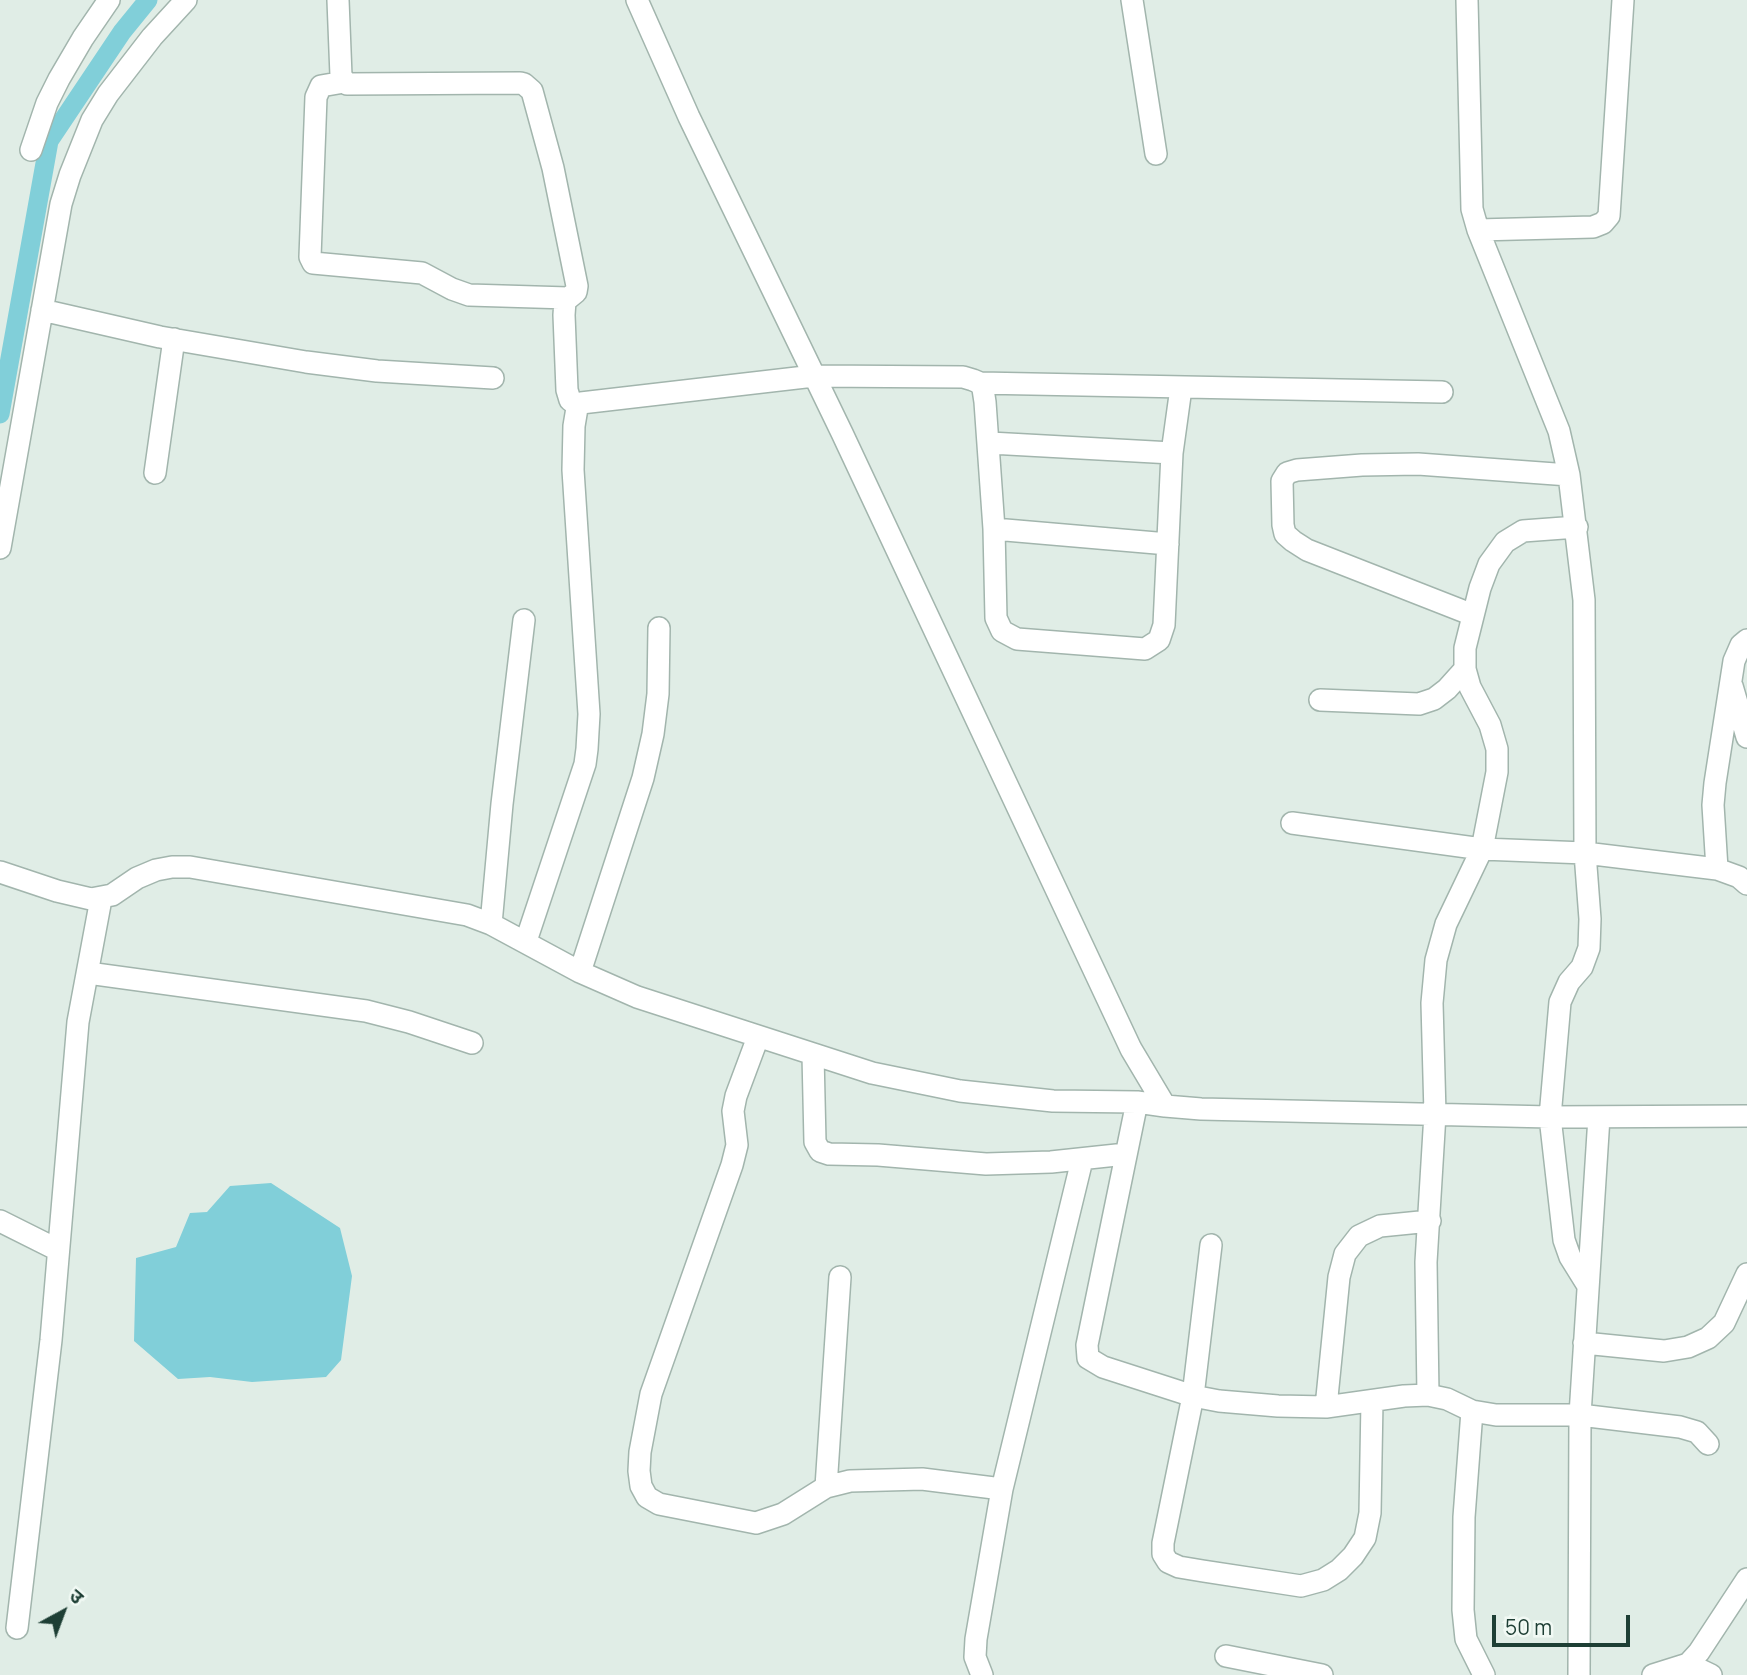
<!DOCTYPE html>
<meta charset="utf-8">
<style>
body{margin:0}
#map{position:relative;width:1747px;height:1675px;overflow:hidden;background:#e0ede6;font-family:Manrope,"Noto Sans Devanagari",sans-serif}
canvas{display:block}
.north{position:absolute;left:28px;top:1577px;width:70px;height:70px;-webkit-text-stroke:5px #f1f9f4;paint-order:stroke;rotate:41deg;font-size:19px;font-weight:700;line-height:28px;text-align:center;color:#1e3f35}
.north::after{content:'';display:block;margin:auto;width:24px;height:32px;background:#1e3f35;clip-path:polygon(50% 0,100% 100%,50% 72%,0 100%)}
.scale{position:absolute;left:1492px;top:1615px;width:138px;height:32px;box-sizing:border-box;border:4px solid #1e3f35;border-top:0;padding-left:9px;font-size:21px;line-height:24px;white-space:nowrap;color:#1e3f35;-webkit-text-stroke:5px #f1f9f4;paint-order:stroke}
</style>
<div id="map">
<canvas width="1747" height="1675"></canvas>
<div class="north">उ</div>
<div class="scale">50 m</div>
</div>
<script>
const c = document.querySelector('canvas').getContext('2d');
c.lineJoin = 'round';
function fill(path, color) { c.fillStyle = color; c.fill(path, 'evenodd'); }
const toPath = rows => new Path2D(rows.map(r => 'M' + r).join(''));
function trace(path, color, width, dash) { c.strokeStyle = color; c.lineWidth = width; c.lineCap = dash ? 'butt' : 'round'; c.setLineDash(dash || []); c.stroke(path); }
fill(toPath([
 [271,1183,340,1228,352,1276,341,1360,326,1377,252,1382,210,1377,178,1379,134,1341,136,1258,176,1247,190,1213,207,1212,230,1186]
]), '#81cfd9');
trace(toPath([
 [0,414,49,141,122,32,148,0]
]), '#81cfd9', 19);
const minor = toPath([
 [338,0,341,76,347,84,520,83,524,84,532,91,553,168,577,286,576,292,565,301,564,315,567,390,570,400,578,406],
 [637,0,689,117,842,433,1131,1049,1165,1106,1201,1109,1550,1117,1747,1116],
 [1132,0,1156,154],
 [1467,0,1472,209,1478,230,1559,431,1569,475,1584,600,1585,853,1590,919,1589,948,1582,967,1569,982,1560,1002,1550,1117,1564,1240,1570,1257,1588,1286],
 [344,82,321,86,316,97,310,257,313,263,422,273,452,289,469,295,568,298],
 [31,150,47,103,59,79,83,38,109,0],
 [1478,230,1593,227,1603,223,1609,216,1623,0],
 [42,310,160,337,306,362,377,371,493,378],
 [980,383,1442,392],
 [990,443,1172,453],
 [155,473,174,339],
 [994,529,1168,544],
 [0,548,61,204,70,175,92,120,108,94,152,37,186,0],
 [1473,615,1307,550,1293,541,1285,534,1283,525,1282,481,1287,473,1297,470,1362,465,1418,464,1569,475],
 [1732,686,1747,737],
 [1320,700,1419,704,1434,699,1447,689,1465,669],
 [1292,823,1482,849,1585,853,1717,869,1739,877,1747,884],
 [1717,869,1713,805,1715,783,1734,661,1741,645,1747,640],
 [0,872,57,891,91,899,112,895,137,878,156,870,172,867,190,867,467,915,491,924,580,972,637,997,872,1073,960,1091,1053,1101,1137,1102,1165,1106],
 [491,924,502,804,524,620],
 [526,941,585,764,587,749,589,714,573,470,574,426,577,408,581,403,814,376,963,377,973,380,980,383,983,389,985,402,994,529,996,618,1002,631,1017,639,1145,649,1159,640,1164,625,1172,453,1181,388],
 [580,972,643,778,653,734,658,694,659,628],
 [88,973,366,1011,409,1022,472,1043],
 [758,1037,736,1096,733,1111,737,1145,732,1165,651,1394,640,1452,639,1471,641,1486,647,1497,659,1504,756,1523,783,1514,826,1487,850,1481,922,1479,1002,1489],
 [813,1055,815,1142,820,1151,829,1154,878,1155,986,1164,1051,1162,1126,1154],
 [1137,1102,1087,1345,1088,1358,1103,1367,1193,1396,1219,1401,1278,1406,1326,1407,1404,1396,1428,1395,1447,1399,1472,1411,1496,1415,1580,1415,1680,1427,1697,1432,1708,1444],
 [0,1221,58,1250],
 [1211,1245,1193,1396,1163,1543,1163,1554,1168,1562,1179,1567,1203,1571,1301,1586,1323,1580,1339,1570,1353,1556,1365,1538,1370,1513,1372,1401],
 [1584,1343,1664,1351,1688,1347,1708,1338,1724,1323,1747,1274],
 [1428,1395,1426,1262,1435,1114,1432,1003,1436,960,1446,924,1482,849,1497,772,1497,749,1490,725,1470,687,1465,669,1465,648,1480,588,1489,564,1505,542,1523,531,1577,527],
 [1326,1407,1339,1277,1345,1254,1359,1236,1380,1226,1430,1221],
 [1472,1411,1464,1517,1463,1610,1466,1639,1484,1675],
 [826,1487,840,1277],
 [17,1628,51,1340,78,1022,101,899],
 [1226,1656,1322,1675],
 [1688,1664,1711,1675],
 [982,1675,975,1657,976,1639,1002,1489,1082,1160],
 [1579,1675,1580,1415,1599,1117],
 [1653,1675,1688,1664,1699,1652,1747,1579]
]);
trace(minor, '#a2b5ad', 24);
trace(minor, '#fff', 21);
</script>
